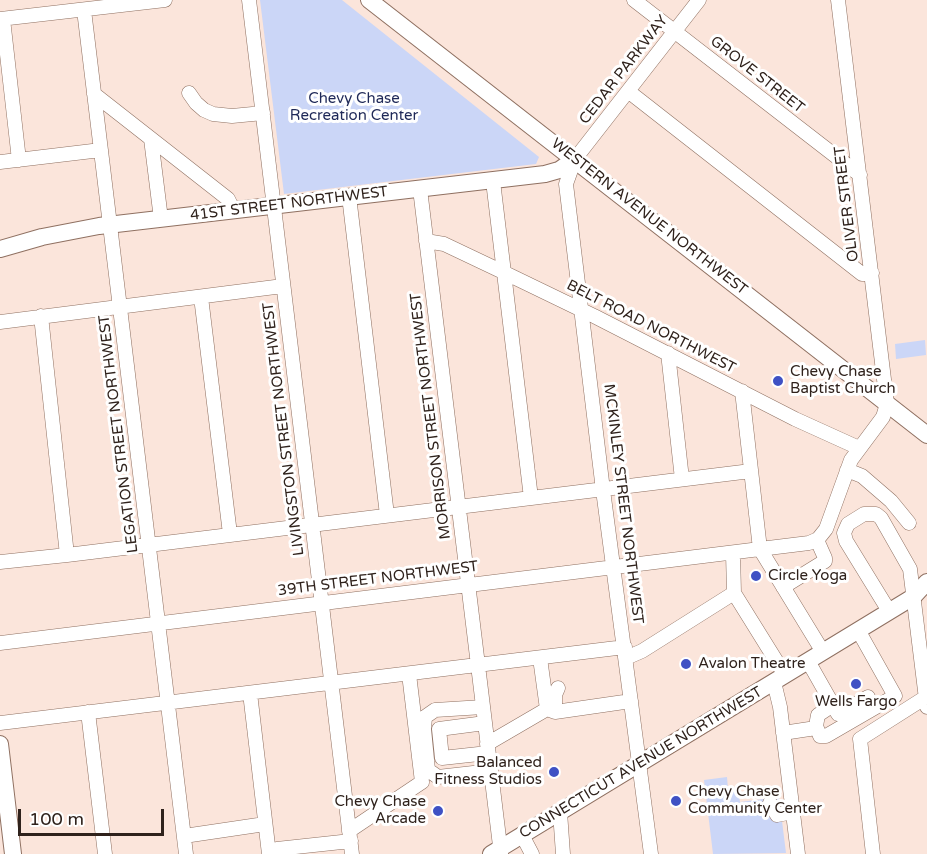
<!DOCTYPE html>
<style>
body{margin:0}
#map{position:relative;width:927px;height:854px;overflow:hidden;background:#fbe5db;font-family:"Varela Round",sans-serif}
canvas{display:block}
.scale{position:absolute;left:18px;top:809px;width:146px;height:27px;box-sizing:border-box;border:3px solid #2f221c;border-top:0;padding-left:8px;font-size:18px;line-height:21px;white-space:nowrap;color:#2f221c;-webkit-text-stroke:4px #fff;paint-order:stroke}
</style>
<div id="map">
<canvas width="927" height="854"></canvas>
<div class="scale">100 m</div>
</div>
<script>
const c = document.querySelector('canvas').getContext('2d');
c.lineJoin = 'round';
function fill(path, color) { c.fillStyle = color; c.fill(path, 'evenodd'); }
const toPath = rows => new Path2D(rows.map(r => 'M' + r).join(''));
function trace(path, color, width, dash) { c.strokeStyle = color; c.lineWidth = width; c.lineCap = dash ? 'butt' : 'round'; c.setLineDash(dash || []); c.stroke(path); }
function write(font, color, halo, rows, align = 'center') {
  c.font = font + ' "Varela Round",sans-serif'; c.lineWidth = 6; c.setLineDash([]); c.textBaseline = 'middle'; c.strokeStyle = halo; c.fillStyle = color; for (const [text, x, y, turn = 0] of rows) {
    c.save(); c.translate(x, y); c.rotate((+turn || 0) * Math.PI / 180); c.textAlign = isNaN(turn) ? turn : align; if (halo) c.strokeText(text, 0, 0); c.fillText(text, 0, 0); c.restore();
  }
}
fill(toPath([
 [260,0,342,0,539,157,536,164,284,194],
 [925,340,926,355,896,359,895,344],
 [727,777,728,789,738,787,740,802,779,797,786,853,713,854,704,780]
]), '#cbd6f7');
const minor = toPath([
 [249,0,352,854],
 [634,0,860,175],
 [84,10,186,854],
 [0,19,165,0],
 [3,19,19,160],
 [628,91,862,274,872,273],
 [189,93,196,103,204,110,213,114,232,116,263,113],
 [94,94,228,199,234,211],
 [151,139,161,219],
 [0,162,101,150],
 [493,181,531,498],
 [420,189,501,854],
 [349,196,387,515],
 [426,241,444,244,503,272,594,316,795,419,859,448],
 [201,297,230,534],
 [41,316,67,555,751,471],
 [0,322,283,286],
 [668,353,682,479],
 [742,391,760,549,823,652],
 [847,470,862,476,891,501,909,523],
 [733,553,734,593,785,675],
 [0,562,67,555],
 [783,587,825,561,825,558,817,540],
 [889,611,846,541,844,533,848,524,864,514,876,514,881,518,910,569,927,707],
 [0,643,760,549,809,543,818,539,826,529,851,460,883,417,887,404,838,0],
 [540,658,547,709],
 [626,658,642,651,734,593],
 [808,661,838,714,868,697],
 [774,682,780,707,798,854],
 [250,693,269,854],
 [833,705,818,715,816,726,820,736,826,736,895,696,858,630],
 [483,707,435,710,425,717,424,729,428,770,438,777,491,771],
 [88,712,105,854],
 [555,712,555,695,558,688],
 [0,723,625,647],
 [485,723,439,729,442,758,488,753],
 [783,733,816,728],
 [487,744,547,709,555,712,631,701],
 [770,803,777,815,793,812],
 [560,812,563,854],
 [349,831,422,782,409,674],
 [522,835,532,854],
 [184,836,265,824],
 [277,849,351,841],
 [651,854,603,490,566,184,575,159,699,0],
 [873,854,860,739,926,697]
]);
const major = toPath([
 [369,0,927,435],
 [0,249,42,237,99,226,545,174,559,170,575,159],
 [0,744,13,854],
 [491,854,913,597,927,582]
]);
trace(minor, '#8f7061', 15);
trace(major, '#8f7061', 18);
trace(minor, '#fff', 14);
trace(major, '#fff', 16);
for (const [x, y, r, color] of [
 [778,381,6,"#3f51c4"],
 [756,576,6,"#3f51c4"],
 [686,664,6,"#3f51c4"],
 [856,684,6,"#3f51c4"],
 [554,772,6,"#3f51c4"],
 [676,801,6,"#3f51c4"],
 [438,811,6,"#3f51c4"]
]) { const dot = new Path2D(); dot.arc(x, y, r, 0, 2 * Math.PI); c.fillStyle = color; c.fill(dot); trace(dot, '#fff', 2); }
write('15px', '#2f221c', '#fff', [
 ["CEDAR PARKWAY",624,70,-52],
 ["GROVE STREET",757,75,38],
 ["41ST STREET NORTHWEST",289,204,-7],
 ["OLIVER STREET",847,204,-97],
 ["WESTERN AVENUE NORTHWEST",649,217,38],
 ["BELT ROAD NORTHWEST",651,327,27],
 ["MORRISON STREET NORTHWEST",431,416,-97],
 ["LIVINGSTON STREET NORTHWEST",284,429,-97],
 ["LEGATION STREET NORTHWEST",119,434,-97],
 ["MCKINLEY STREET NORTHWEST",623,504,83],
 ["39TH STREET NORTHWEST",378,579,-7],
 ["CONNECTICUT AVENUE NORTHWEST",641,763,-31]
]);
write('15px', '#1f2958', '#fff', [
 ["Chevy Chase",354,99],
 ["Recreation Center",354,116]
]);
write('15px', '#2f221c', '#fff', [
 ["Chevy Chase",790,372],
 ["Baptist Church",790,389],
 ["Circle Yoga",768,576],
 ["Avalon Theatre",698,664],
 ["Wells Fargo",856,702,"center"],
 ["Balanced",542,763,"right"],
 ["Fitness Studios",542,780,"right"],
 ["Chevy Chase",688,792],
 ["Community Center",688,809],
 ["Chevy Chase",426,802,"right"],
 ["Arcade",426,819,"right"]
], 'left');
</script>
